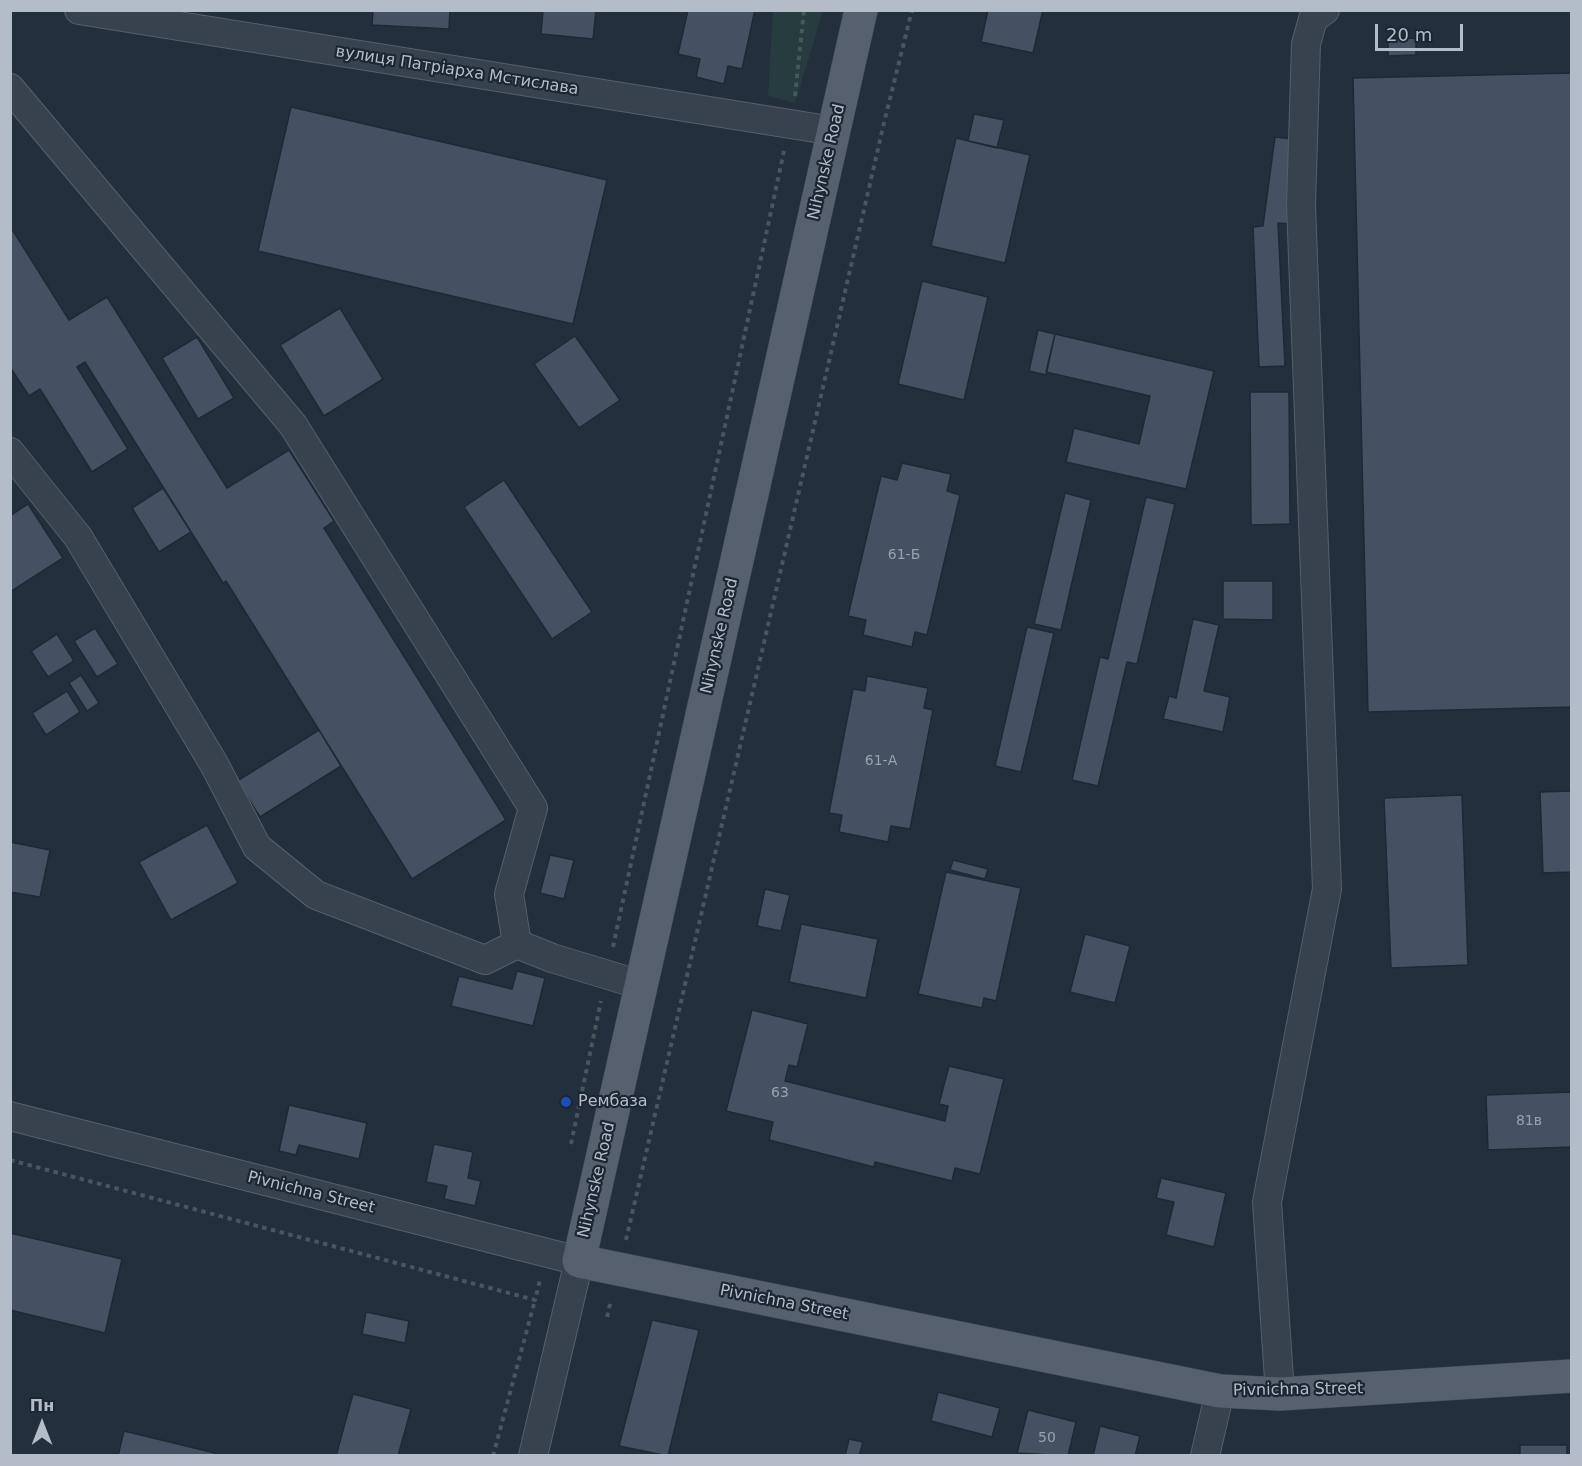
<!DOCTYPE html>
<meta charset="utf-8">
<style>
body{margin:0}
#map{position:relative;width:1582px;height:1466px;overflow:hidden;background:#242f3e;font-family:"DejaVu Sans",sans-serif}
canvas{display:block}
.frame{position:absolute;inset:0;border:12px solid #b4bcc9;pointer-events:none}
.north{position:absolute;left:12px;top:1394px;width:60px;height:60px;-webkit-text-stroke:4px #1d2633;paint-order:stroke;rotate:0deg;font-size:16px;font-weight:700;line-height:24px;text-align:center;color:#b4bcc9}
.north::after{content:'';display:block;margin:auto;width:21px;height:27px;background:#b4bcc9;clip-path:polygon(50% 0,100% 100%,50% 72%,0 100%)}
.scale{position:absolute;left:1375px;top:24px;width:88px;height:27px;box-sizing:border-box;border:3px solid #b4bcc9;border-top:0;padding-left:8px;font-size:18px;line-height:21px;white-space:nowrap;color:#b4bcc9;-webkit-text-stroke:4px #1d2633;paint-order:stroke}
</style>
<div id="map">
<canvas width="1582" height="1466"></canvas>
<div class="frame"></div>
<div class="north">Пн</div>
<div class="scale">20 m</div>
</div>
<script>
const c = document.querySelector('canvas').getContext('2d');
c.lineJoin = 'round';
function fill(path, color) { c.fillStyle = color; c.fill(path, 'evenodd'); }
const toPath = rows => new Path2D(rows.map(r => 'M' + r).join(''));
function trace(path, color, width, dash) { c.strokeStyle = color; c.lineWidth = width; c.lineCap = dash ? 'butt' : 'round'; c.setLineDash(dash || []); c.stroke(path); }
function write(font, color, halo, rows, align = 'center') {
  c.font = font + ' "DejaVu Sans",sans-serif'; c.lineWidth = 4.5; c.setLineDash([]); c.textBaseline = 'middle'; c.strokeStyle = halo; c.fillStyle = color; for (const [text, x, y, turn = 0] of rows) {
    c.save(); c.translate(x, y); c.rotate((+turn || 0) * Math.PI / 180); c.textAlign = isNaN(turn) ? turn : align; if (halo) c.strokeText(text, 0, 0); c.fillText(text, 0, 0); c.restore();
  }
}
fill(toPath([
 [773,11,823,11,795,103,768,96]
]), '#263c3f');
const building = toPath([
 [373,10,450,10,449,29,372,25,373,10],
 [543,10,596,10,593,39,541,34,543,10],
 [688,10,755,10,742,69,728,66,724,84,696,77,700,59,678,54,688,10],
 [988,10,1043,10,1033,53,981,42,988,10],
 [1416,38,1416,55,1388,56,1388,39,1416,38],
 [1572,73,1572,707,1368,712,1353,78,1572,73],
 [291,107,607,180,573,324,258,251,291,107],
 [974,114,1004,120,997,148,968,141,974,114],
 [1275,137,1301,140,1290,224,1278,223,1285,366,1259,367,1253,227,1263,226,1275,137],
 [956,138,1030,155,1005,263,931,246,956,138],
 [10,226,69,320,107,297,227,488,289,450,334,521,324,528,506,820,412,879,226,581,223,583,85,362,77,367,128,449,92,472,40,389,29,396,10,367,10,226],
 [922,281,988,297,964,400,898,384,922,281],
 [340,308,383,379,324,416,280,345,340,308],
 [1038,330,1055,334,1046,375,1029,371,1038,330],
 [1055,334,1214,371,1186,489,1066,462,1074,428,1139,444,1150,396,1046,372,1055,334],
 [575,336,620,400,579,428,534,364,575,336],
 [197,337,234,398,198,419,162,358,197,337],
 [1250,392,1289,392,1290,524,1251,525,1250,392],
 [902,463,951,474,947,491,960,495,927,635,915,632,912,647,863,635,866,620,848,616,881,476,897,480,902,463],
 [504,480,592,612,552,639,464,507,504,480],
 [163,488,191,532,159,552,132,508,163,488],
 [1065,493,1091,500,1061,630,1034,624,1065,493],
 [1146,497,1175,504,1137,664,1127,662,1098,786,1072,780,1100,657,1108,659,1146,497],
 [28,504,63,558,10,592,10,516,28,504],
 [1223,581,1273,581,1273,620,1223,619,1223,581],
 [1193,619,1219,625,1204,691,1230,697,1223,732,1163,719,1169,696,1176,698,1193,619],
 [1027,627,1054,633,1021,772,995,766,1027,627],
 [95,628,118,664,97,677,74,641,95,628],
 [57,634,74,661,48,677,31,651,57,634],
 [81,675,99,703,87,711,69,683,81,675],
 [867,676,928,688,924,708,933,710,910,829,891,826,888,842,839,832,842,815,829,813,853,689,865,691,867,676],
 [67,691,80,712,46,735,32,713,67,691],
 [319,730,341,766,260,817,237,781,319,730],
 [1572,791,1572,872,1543,873,1540,792,1572,791],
 [1462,795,1468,965,1391,968,1384,798,1462,795],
 [207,825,238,883,171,920,139,862,207,825],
 [10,842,50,850,40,897,10,892,10,842],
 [550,855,574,860,564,899,540,893,550,855],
 [953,860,988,869,985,879,950,870,953,860],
 [946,872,1021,888,996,1001,984,998,982,1008,918,994,946,872],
 [765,889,790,895,781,931,757,926,765,889],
 [801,924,878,939,866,998,789,982,801,924],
 [1085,934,1130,946,1115,1003,1070,992,1085,934],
 [517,971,545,978,533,1026,451,1006,459,976,512,989,517,971],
 [752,1010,808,1024,797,1067,789,1065,785,1081,945,1121,948,1106,939,1104,949,1066,1004,1079,980,1174,955,1168,952,1181,875,1162,874,1167,769,1140,773,1122,726,1111,752,1010],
 [1572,1092,1572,1147,1488,1150,1486,1095,1572,1092],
 [289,1105,367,1123,359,1159,299,1145,296,1155,279,1151,289,1105],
 [434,1144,473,1152,468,1178,481,1181,475,1206,444,1199,447,1186,426,1182,434,1144],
 [1161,1178,1226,1193,1214,1247,1166,1235,1174,1202,1156,1198,1161,1178],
 [10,1233,122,1259,105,1333,10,1310,10,1233],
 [366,1312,409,1321,405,1343,362,1334,366,1312],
 [652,1320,699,1330,668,1456,619,1446,652,1320],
 [938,1392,1000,1408,992,1437,931,1421,938,1392],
 [353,1394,411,1409,398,1456,336,1456,353,1394],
 [1028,1410,1076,1422,1068,1456,1017,1453,1028,1410],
 [1100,1426,1140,1436,1135,1456,1093,1456,1100,1426],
 [124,1431,215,1453,215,1456,118,1456,124,1431],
 [849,1439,863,1442,859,1456,845,1456,849,1439],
 [1520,1445,1567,1445,1567,1456,1520,1456,1520,1445]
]);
fill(building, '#455162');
trace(building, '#1f2835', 1.5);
const minor = toPath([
 [79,10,834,131],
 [10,88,293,425,533,808,509,894,517,944],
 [10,452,78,537,214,764,257,847,316,895,485,960,517,944,552,958,641,985],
 [10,1116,579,1261,533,1456],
 [1280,1394,1267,1202,1327,889,1301,205,1306,44,1313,19,1325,10],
 [1205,1456,1220,1391]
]);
const major = toPath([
 [861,10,579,1261,1220,1391,1280,1394,1572,1376]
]);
trace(minor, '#565f6c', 30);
trace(major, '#414a57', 34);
trace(toPath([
 [795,96,804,10],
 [613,947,784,151],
 [571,1144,601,1001],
 [10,1160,535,1300,540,1280],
 [626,1240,884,123,912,10],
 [607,1317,611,1300],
 [493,1456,535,1300]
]), '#44595c', 4, [4.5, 4.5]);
trace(minor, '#38414e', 28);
trace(major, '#56606e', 33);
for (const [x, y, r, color] of [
 [566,1102,6,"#1a4fb4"]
]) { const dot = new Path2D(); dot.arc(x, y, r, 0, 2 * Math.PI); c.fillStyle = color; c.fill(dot); trace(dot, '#1d2633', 2); }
write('14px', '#98a1af', null, [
 ["61-Б",904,555],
 ["61-А",881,761],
 ["63",780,1093],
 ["81в",1529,1121],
 ["50",1047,1438]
]);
write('16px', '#b4bcc9', '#1d2633', [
 ["вулиця Патріарха Мстислава",457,71,9],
 ["Nihynske Road",827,162,-77],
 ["Nihynske Road",720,636,-77],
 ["Nihynske Road",597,1180,-77],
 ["Pivnichna Street",311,1193,14],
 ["Pivnichna Street",784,1303,11],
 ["Pivnichna Street",1298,1390,-1]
]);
write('16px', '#b4bcc9', '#1d2633', [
 ["Рембаза",578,1102]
], 'left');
</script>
